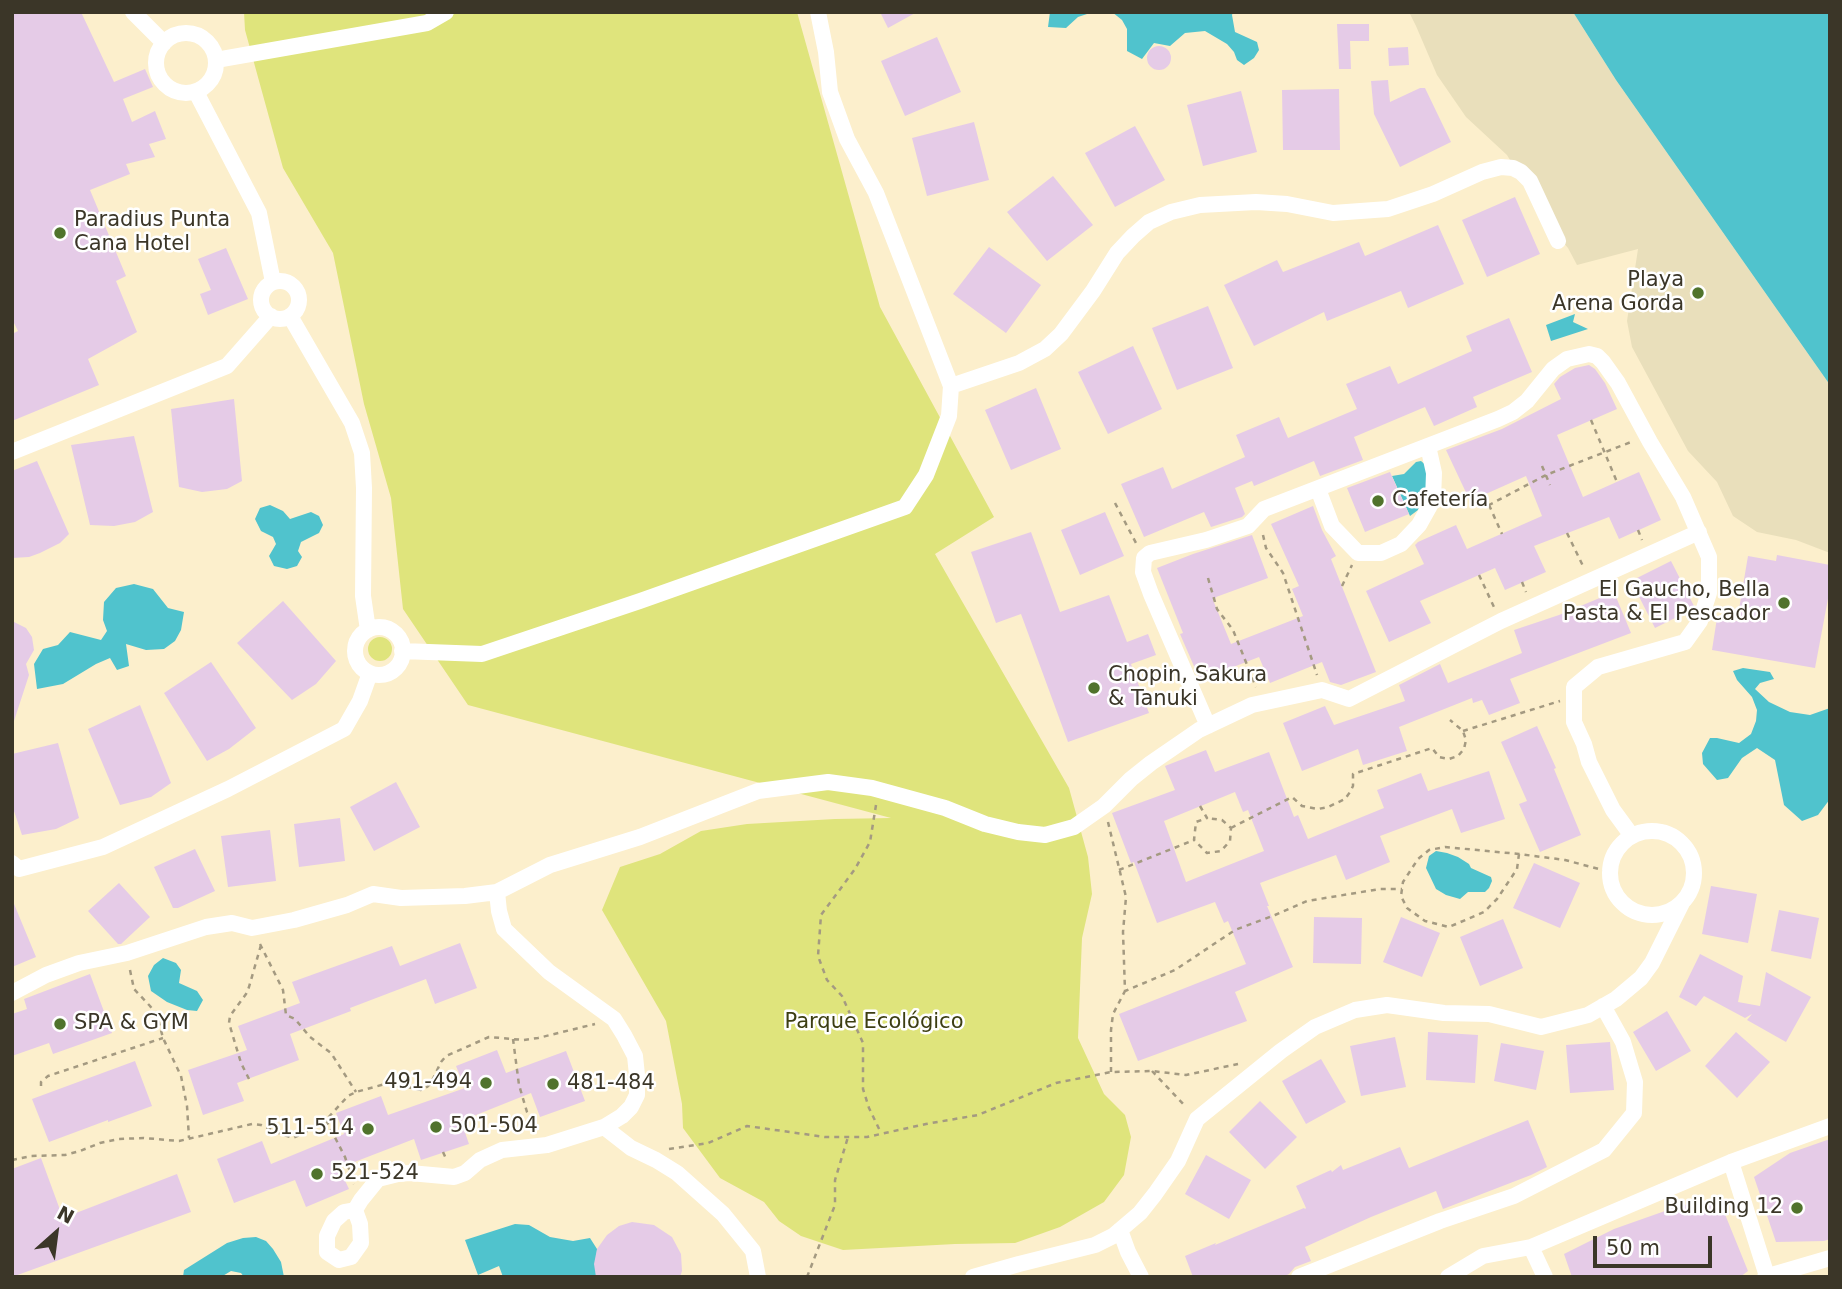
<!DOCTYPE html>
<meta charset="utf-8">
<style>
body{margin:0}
#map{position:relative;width:1842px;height:1289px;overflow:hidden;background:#fcefcc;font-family:"DejaVu Sans",sans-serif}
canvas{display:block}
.frame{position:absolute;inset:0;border:14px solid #3b3628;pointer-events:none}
.north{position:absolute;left:21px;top:1198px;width:70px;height:70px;-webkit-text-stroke:5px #fff;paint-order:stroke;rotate:28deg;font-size:19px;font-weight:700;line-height:28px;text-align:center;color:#3b3628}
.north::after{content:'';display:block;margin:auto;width:24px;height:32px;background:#3b3628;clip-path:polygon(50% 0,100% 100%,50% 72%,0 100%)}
.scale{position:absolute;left:1593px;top:1236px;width:119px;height:32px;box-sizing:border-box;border:4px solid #3b3628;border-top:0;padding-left:9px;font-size:21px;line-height:24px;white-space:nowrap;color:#3b3628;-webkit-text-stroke:5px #fff;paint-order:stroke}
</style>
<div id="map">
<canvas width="1842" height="1289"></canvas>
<div class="frame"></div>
<div class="north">N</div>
<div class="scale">50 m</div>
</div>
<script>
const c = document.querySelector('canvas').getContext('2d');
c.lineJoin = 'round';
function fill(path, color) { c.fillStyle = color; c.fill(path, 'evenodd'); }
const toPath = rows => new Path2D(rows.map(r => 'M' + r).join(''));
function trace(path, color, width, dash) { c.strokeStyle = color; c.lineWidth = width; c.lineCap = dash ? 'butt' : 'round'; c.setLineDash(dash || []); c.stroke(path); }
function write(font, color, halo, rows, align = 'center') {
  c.font = font + ' "DejaVu Sans",sans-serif'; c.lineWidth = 5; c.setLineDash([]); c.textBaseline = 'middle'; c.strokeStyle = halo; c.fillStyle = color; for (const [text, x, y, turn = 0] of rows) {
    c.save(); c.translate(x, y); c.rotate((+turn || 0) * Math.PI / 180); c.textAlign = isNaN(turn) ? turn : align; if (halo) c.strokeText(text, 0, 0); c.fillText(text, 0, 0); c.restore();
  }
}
fill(toPath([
 [244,12,797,12,880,307,994,517,935,554,1069,788,1088,857,1092,894,1082,938,1078,1038,1104,1094,1125,1115,1131,1137,1124,1175,1104,1202,1060,1227,1015,1243,955,1244,843,1250,801,1236,779,1221,764,1202,720,1178,683,1128,682,1104,666,1021,602,910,620,867,660,854,701,831,747,824,835,819,891,818,468,705,403,609,391,498,364,404,333,253,283,168,245,30],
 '368 649a12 12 0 1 1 24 0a12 12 0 1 1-24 0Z'
]), '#dfe47c');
fill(toPath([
 [1409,12,1573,12,1616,80,1830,385,1830,553,1796,540,1757,532,1733,516,1717,482,1688,451,1632,347,1627,321,1638,249,1577,265,1568,248,1549,226,1507,155,1466,117,1437,75,1416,26]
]), '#e9dfbb');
fill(toPath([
 [1050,12,1093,12,1078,17,1066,28,1048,27],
 [1112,12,1233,12,1232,15,1235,32,1257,42,1259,50,1254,58,1244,65,1237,60,1234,52,1227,44,1205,31,1185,33,1170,46,1154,43,1142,59,1127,51,1127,29,1122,20],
 [1573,12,1830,12,1830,385,1616,80],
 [1575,314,1573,322,1588,329,1551,341,1546,325],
 [1421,461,1428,467,1427,486,1418,510,1410,516,1392,476,1404,474,1416,462],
 [270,505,283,511,290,519,311,512,319,516,323,525,319,533,301,542,298,551,302,557,297,566,287,569,274,566,269,556,276,544,273,537,261,531,255,519,260,508],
 [134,584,153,589,168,608,184,612,181,630,175,641,164,649,146,650,126,644,129,666,117,670,110,658,96,664,63,684,37,689,34,664,43,649,58,645,70,632,101,640,107,631,103,620,104,602,116,588],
 [1743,668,1770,672,1774,679,1760,683,1755,689,1769,702,1790,712,1810,715,1830,708,1830,799,1818,815,1802,821,1784,805,1775,760,1757,748,1742,758,1728,778,1717,780,1703,764,1702,753,1710,738,1717,738,1739,743,1751,734,1756,721,1757,710,1752,697,1737,680,1733,671],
 [1436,851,1447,853,1458,857,1469,864,1471,868,1491,877,1492,881,1489,888,1485,892,1468,892,1460,899,1446,895,1436,889,1426,868,1429,856],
 [163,958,176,963,181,970,179,983,197,991,203,1000,197,1011,187,1010,167,1002,151,991,148,976,154,965],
 [515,1224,529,1225,550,1237,573,1241,590,1238,597,1249,596,1277,503,1277,499,1266,478,1275,465,1240],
 [256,1237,266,1241,273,1249,281,1262,284,1277,244,1277,241,1273,231,1271,221,1277,183,1277,184,1270,227,1243,243,1238]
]), '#50c3cd');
fill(toPath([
 [12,12,81,12,114,82,145,69,153,87,123,99,132,122,155,111,166,139,149,144,155,157,126,164,130,174,90,190,126,276,116,281,137,332,88,359,99,385,12,421,12,334,18,331,12,319],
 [880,12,917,12,888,28],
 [1337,24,1369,24,1369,41,1350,41,1351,69,1339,69],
 [937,37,961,92,905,116,881,61],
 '1147 58a12 12 0 1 1 24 0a12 12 0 1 1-24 0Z',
 [1408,47,1409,65,1389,66,1388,48],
 [1388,80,1390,102,1420,88,1425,88,1451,142,1400,167,1374,114,1371,81],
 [1339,89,1340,150,1283,150,1282,90],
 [1241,91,1257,152,1203,166,1187,105],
 [974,122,989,180,927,196,912,138],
 [1135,126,1165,180,1115,207,1085,153],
 [1053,176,1093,225,1047,261,1007,212],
 [1515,197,1540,254,1487,277,1462,220],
 [1438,225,1464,284,1408,308,1401,291,1327,321,1324,312,1254,346,1224,285,1277,260,1283,272,1359,242,1365,256],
 [989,247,1041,285,1006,333,953,294],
 [226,248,248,299,208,315,200,294,211,290,198,259],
 [1208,306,1233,368,1177,390,1152,328],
 [1509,318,1532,372,1473,397,1477,407,1434,426,1425,407,1354,437,1363,460,1320,476,1314,461,1254,486,1252,481,1235,488,1245,514,1242,517,1211,527,1204,512,1144,537,1121,484,1163,467,1172,489,1245,457,1236,435,1279,417,1288,438,1357,409,1346,384,1390,366,1398,384,1472,351,1466,336],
 [1133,346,1162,409,1108,434,1078,372],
 [1589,365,1595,369,1605,383,1617,409,1557,435,1583,497,1639,472,1661,520,1619,539,1609,517,1534,546,1546,572,1505,590,1495,568,1420,601,1431,623,1389,642,1366,591,1424,564,1415,545,1418,542,1456,525,1467,549,1542,516,1526,476,1470,501,1446,450,1502,429,1561,399,1554,384,1560,377,1575,368],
 [1036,388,1061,449,1011,470,985,410],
 [234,399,242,481,227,489,202,492,179,487,171,409],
 [134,436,153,512,135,522,114,526,90,525,71,445],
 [37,461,69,534,60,543,40,553,29,557,12,558,12,471],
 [1390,472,1409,514,1365,532,1347,488],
 [1313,506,1322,530,1336,556,1331,559,1376,672,1341,685,1330,682,1322,662,1270,683,1259,657,1200,680,1180,634,1183,633,1157,568,1193,554,1252,535,1268,578,1216,597,1216,598,1213,600,1231,644,1303,616,1292,589,1299,586,1271,524],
 [1105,512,1124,556,1080,575,1061,530],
 [1031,532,1060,612,1109,595,1127,642,1148,634,1156,655,1131,664,1149,713,1068,742,1021,614,996,623,971,552],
 [1777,555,1830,565,1830,588,1815,668,1712,650,1717,618,1737,621,1748,556,1776,561],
 [1671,561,1694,606,1693,609,1655,628,1631,581],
 [1614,592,1631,633,1510,679,1520,703,1489,715,1482,700,1473,703,1472,698,1399,727,1407,751,1363,765,1358,749,1302,771,1283,723,1325,706,1334,725,1405,701,1399,685,1440,664,1448,683,1522,653,1514,630,1559,615],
 [283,601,336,661,316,684,292,700,237,643],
 [12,621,26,628,32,637,34,650,26,664,29,675,14,721,12,721],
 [211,662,256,728,229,749,207,761,164,693],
 [140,705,171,783,151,797,120,805,88,729],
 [1537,726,1556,768,1554,769,1581,835,1540,852,1519,804,1527,801,1501,742],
 [58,743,79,818,56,829,22,835,12,805,12,754],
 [1206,750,1215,772,1269,752,1294,817,1298,815,1308,839,1384,808,1377,790,1421,773,1428,791,1489,771,1505,819,1461,833,1452,809,1380,836,1390,862,1346,880,1336,855,1260,883,1269,906,1267,906,1293,967,1235,992,1247,1021,1138,1061,1119,1014,1246,964,1228,921,1224,923,1215,902,1157,923,1134,862,1131,863,1112,813,1175,790,1165,766],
 [1235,792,1243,812,1248,810,1264,851,1186,882,1164,821],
 [396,782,420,827,374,851,350,807],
 [340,818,345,861,299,867,294,824],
 [270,830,276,881,228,887,221,836],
 [195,849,215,891,178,908,173,908,154,867],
 [1534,863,1580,883,1560,928,1513,908],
 [119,883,150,917,121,944,118,944,88,911],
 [1711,886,1757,894,1748,943,1702,934],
 [12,899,36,957,12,967],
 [1779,910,1819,918,1811,959,1771,951],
 [1314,917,1362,918,1361,964,1313,963],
 [1401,917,1440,933,1422,977,1383,962],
 [1503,919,1523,968,1480,986,1460,937],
 [460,943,477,988,435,1004,426,979,350,1008,351,1011,290,1034,299,1060,237,1083,244,1101,203,1115,188,1070,247,1050,238,1026,300,1003,292,982,392,946,400,966],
 [1700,954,1743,976,1738,1002,1760,1006,1766,972,1811,997,1786,1042,1747,1020,1752,1014,1745,1018,1704,996,1696,1006,1679,997],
 [90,974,112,1033,53,1054,49,1043,12,1056,12,1014,27,1009,24,999],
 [1667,1011,1691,1051,1656,1071,1633,1032],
 [1428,1032,1478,1035,1475,1083,1426,1080],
 [1736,1032,1770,1062,1737,1098,1705,1066],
 [1395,1037,1406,1087,1361,1096,1350,1046],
 [1610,1042,1614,1090,1570,1093,1566,1045],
 [1501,1043,1544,1051,1536,1090,1494,1081],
 [497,1050,506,1073,566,1051,585,1101,540,1117,531,1093,461,1121,469,1144,421,1160,414,1139,339,1168,349,1189,306,1207,295,1180,234,1203,217,1159,262,1141,271,1164,344,1134,336,1113,381,1096,388,1115,465,1088,456,1066],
 [1321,1059,1346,1102,1306,1124,1282,1081],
 [135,1061,152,1106,108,1122,108,1120,49,1142,32,1099],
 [1260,1101,1297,1137,1265,1169,1229,1132],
 [1528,1120,1547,1167,1531,1175,1443,1209,1436,1191,1371,1217,1305,1247,1311,1261,1295,1267,1289,1274,1283,1277,1193,1277,1185,1256,1216,1243,1215,1245,1304,1208,1305,1209,1306,1208,1296,1186,1331,1170,1332,1172,1341,1165,1343,1170,1400,1147,1409,1168],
 [1830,1139,1830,1239,1824,1241,1776,1242,1754,1177,1790,1153],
 [1206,1155,1251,1180,1229,1219,1185,1194],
 [41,1158,63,1218,177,1174,191,1212,12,1277,12,1169],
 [1720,1202,1748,1271,1740,1277,1572,1277,1564,1254,1614,1229,1682,1205],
 [632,1222,654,1225,672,1237,681,1254,682,1271,680,1277,596,1277,594,1264,597,1249,607,1235,619,1226]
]), '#e5cbe7');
trace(toPath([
 [1591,420,1617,482],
 [1542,466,1550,485],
 [1485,495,1489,505,1546,475,1631,442],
 [1115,503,1136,543],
 [1489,505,1502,534],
 [1638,530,1642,540],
 [1567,533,1584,568],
 [1263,535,1266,548,1283,573,1317,675],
 [1479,575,1494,607],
 [1208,578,1217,609,1233,630,1256,687],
 [1522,582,1526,592],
 [1342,586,1352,565],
 [1463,731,1560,701],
 [876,805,870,842,855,869,821,915,818,956,827,980,842,996,863,1043,863,1089,869,1108,881,1133],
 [1200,806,1207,818,1196,822,1194,840,1207,853,1221,851,1230,841,1231,828,1222,820,1207,818],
 [1108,822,1126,897,1123,932,1125,991,1175,970,1235,930,1275,915,1307,901,1380,889,1402,889],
 [1231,828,1292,797,1302,806,1318,809,1328,807,1345,799,1350,792,1353,786,1353,774,1432,748,1439,757,1449,759,1458,756,1464,749,1466,740,1463,731,1450,720],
 [1519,854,1517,869,1497,899,1484,912,1449,927,1425,921,1407,908,1401,896,1403,882,1418,859,1429,850,1445,847,1519,854,1565,860,1610,872],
 [1119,870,1194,840],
 [260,944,283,990,286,1015,295,1019,310,1037,331,1053,356,1092],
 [130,970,134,989,150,1006,157,1015,163,1038,181,1076,187,1106,189,1138],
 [513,1039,519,1085,527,1112,536,1129],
 [1152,1071,1186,1107],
 [1111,1072,1111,1030,1113,1014,1125,991],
 [249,1079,241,1063,229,1023,230,1016,246,994,249,987,261,945],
 [41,1086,41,1082,48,1076,163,1038],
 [326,1120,345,1157,354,1184],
 [669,1149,708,1143,747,1126,825,1137,867,1137,926,1124,978,1115,1056,1083,1111,1072,1152,1071,1186,1075,1238,1064],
 [443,1152,447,1161],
 [12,1160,31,1156,65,1155,80,1151,100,1143,119,1139,144,1138,179,1141,252,1124,261,1125,281,1134,293,1138,302,1134,326,1120,348,1096,356,1092,385,1084,403,1086,421,1090,427,1087,431,1083,441,1062,446,1056,489,1037,524,1040,538,1038,595,1024],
 [807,1277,835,1205,835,1180,848,1137]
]), '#a49a81', 2.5, [5, 5]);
trace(toPath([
 [133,12,164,43],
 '156 63a30 30 0 1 1 60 0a30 30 0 1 1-60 0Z',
 [216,60,427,23,446,12],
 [196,92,259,213,273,282],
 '261 300a19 19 0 1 1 38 0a19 19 0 1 1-38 0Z',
 [290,316,352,423,362,453,364,488,363,596,368,630],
 [951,386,1019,363,1045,349,1061,334,1093,291,1117,253,1133,236,1149,222,1171,212,1200,205,1256,202,1287,204,1333,213,1388,209,1433,194,1482,172,1501,167,1513,168,1521,172,1530,181,1558,241],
 [12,452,227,366,271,316],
 [1318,489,1332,526,1358,553,1381,553,1401,544,1419,525,1433,500,1434,473,1428,446],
 '355 651a24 24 0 1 1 48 0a24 24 0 1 1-48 0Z',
 [402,651,482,654,640,601,905,507,926,475,949,416,951,386,876,193,847,139,830,92,826,52,818,12],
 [1208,726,1151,594,1143,572,1144,558,1150,553,1206,540,1248,526,1264,509,1498,419,1513,412,1527,401,1553,369,1567,359,1589,354,1597,356,1603,362,1618,383,1650,442,1683,497,1709,557,1709,593,1700,621,1685,642,1598,667,1574,687,1574,722,1584,744,1589,762,1613,810,1632,836],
 '1610 873a42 42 0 1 1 84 0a42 42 0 1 1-84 0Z',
 [12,863,19,869,103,847,228,789,344,729,360,701,370,673],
 [497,892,499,911,504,929,549,972,614,1019,624,1035,635,1056,637,1075,637,1095,631,1107,622,1116,604,1127],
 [12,993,46,975,79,963,127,953,206,927,232,923,252,928,294,920,347,905,373,894,401,898,465,896,497,892,550,865,640,837,758,791,828,782,872,788,945,808,985,824,1018,832,1045,835,1074,827,1104,806,1131,779,1151,763,1199,730,1252,705,1322,690,1349,699,1501,621,1699,532],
 [1731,1162,1767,1276],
 [355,1210,360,1224,361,1243,351,1257,339,1260,327,1252,327,1236,334,1221,344,1212,355,1210,361,1200,378,1179,398,1174,410,1173,454,1177,465,1173,480,1160,502,1150,547,1145,604,1127,631,1148,656,1160,677,1173,723,1214,753,1251,758,1277],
 [1120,1230,1128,1252,1141,1277],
 [1531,1247,1545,1277],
 [973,1277,1019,1264,1095,1245,1113,1236,1140,1213,1155,1194,1178,1161,1197,1119,1281,1051,1315,1027,1355,1010,1387,1005,1444,1013,1489,1014,1541,1027,1588,1015,1616,999,1641,978,1652,963,1682,903],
 [1299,1277,1440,1221,1514,1196,1604,1150,1634,1113,1635,1082,1623,1042,1603,1006],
 [1448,1277,1483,1256,1531,1247,1731,1162,1830,1126],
 [1765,1277,1830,1258]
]), '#fff', 16);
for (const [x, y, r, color] of [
 [60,233,7,"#50732c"],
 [1698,293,7,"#50732c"],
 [1378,501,7,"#50732c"],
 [1784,603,7,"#50732c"],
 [1094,688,7,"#50732c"],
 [60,1024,7,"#50732c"],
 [486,1083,7,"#50732c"],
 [553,1084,7,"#50732c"],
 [436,1127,7,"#50732c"],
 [368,1129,7,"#50732c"],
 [317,1174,7,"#50732c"],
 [1797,1208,7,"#50732c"]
]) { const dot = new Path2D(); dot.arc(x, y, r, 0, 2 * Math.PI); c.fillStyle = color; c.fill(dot); trace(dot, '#fff', 2.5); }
write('21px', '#3b3628', '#fff', [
 ["Paradius Punta",74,221],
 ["Cana Hotel",74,245],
 ["Playa",1684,281,"right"],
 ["Arena Gorda",1684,305,"right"],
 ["Cafetería",1392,501],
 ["El Gaucho, Bella",1770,591,"right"],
 ["Pasta & El Pescador",1770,615,"right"],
 ["Chopin, Sakura",1108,676],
 ["& Tanuki",1108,700],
 ["SPA & GYM",74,1024],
 ["491-494",472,1083,"right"],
 ["481-484",567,1084],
 ["501-504",450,1127],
 ["511-514",354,1129,"right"],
 ["521-524",331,1174],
 ["Building 12",1783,1208,"right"]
], 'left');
write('21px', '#3c3e12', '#fff', [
 ["Parque Ecológico",874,1023]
]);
</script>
